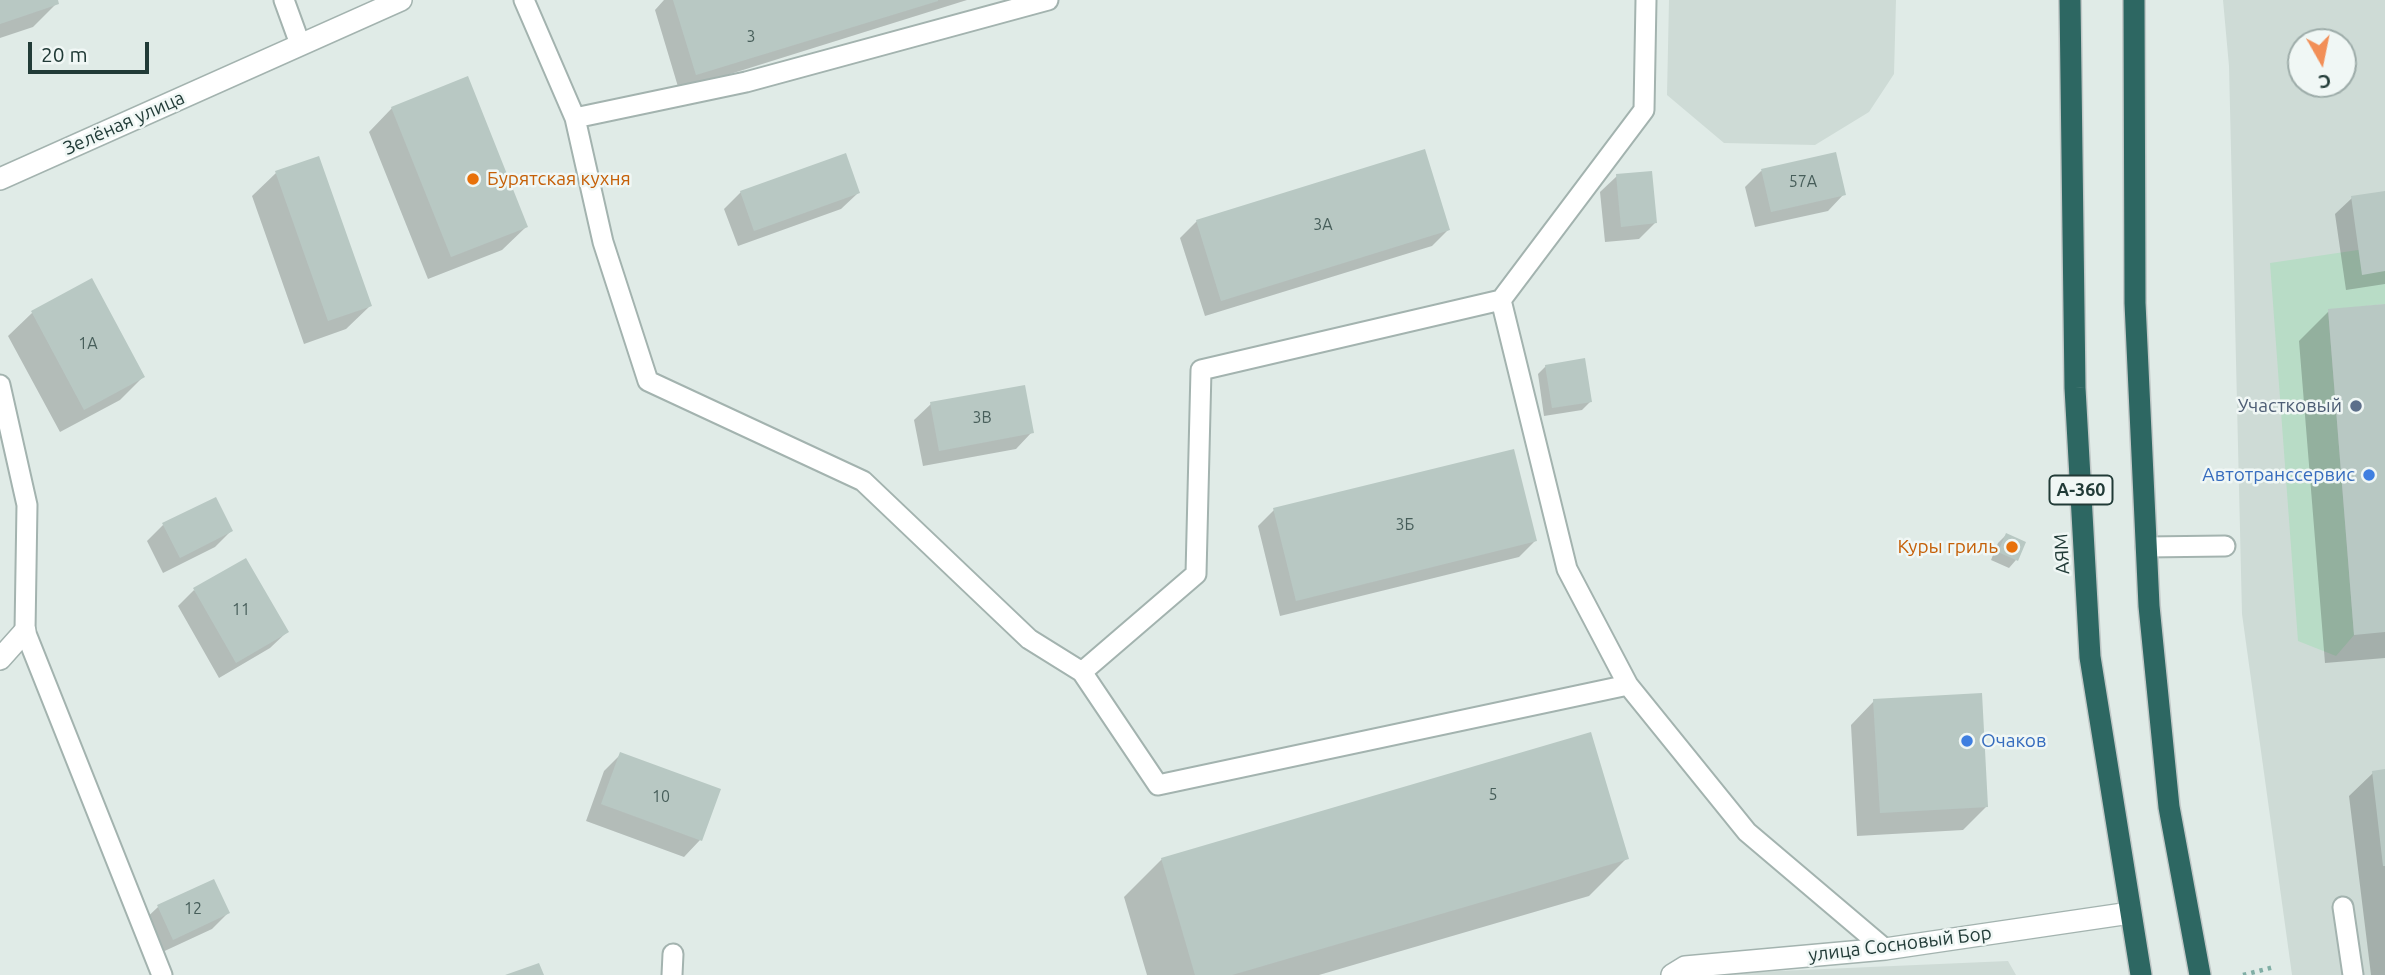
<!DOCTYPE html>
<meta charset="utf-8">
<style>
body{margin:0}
#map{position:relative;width:2385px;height:975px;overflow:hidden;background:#e0ebe7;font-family:Ubuntu,sans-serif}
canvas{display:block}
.north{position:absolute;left:2287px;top:28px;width:70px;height:70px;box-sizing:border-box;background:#f0f7f5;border:2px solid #9daca9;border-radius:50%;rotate:171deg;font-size:19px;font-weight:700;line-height:28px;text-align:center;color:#213b37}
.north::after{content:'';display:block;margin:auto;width:24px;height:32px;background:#f28f57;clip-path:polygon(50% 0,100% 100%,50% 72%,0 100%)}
.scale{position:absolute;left:28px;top:42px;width:121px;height:32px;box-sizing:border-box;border:4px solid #213b37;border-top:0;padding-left:9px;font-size:21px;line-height:24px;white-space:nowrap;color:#213b37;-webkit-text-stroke:5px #f0f7f5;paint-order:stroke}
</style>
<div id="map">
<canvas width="2385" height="975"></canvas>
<div class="north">С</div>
<div class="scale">20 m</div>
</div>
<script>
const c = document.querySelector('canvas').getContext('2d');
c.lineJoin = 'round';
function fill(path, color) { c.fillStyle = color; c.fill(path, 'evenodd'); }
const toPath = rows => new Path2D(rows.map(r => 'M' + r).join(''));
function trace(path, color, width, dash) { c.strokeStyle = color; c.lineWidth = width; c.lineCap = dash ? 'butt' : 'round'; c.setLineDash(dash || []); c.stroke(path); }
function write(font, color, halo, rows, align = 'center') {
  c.font = font + ' Ubuntu,sans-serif'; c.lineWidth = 5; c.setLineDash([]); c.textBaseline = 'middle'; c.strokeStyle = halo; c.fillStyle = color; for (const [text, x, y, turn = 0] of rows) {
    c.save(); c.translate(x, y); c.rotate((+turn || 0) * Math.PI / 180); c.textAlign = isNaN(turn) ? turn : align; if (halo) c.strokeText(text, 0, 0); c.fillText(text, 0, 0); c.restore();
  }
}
fill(toPath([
 [1669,0,1896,0,1894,74,1869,112,1815,145,1724,143,1667,95],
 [2223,0,2385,0,2385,975,2292,975,2242,614,2229,66],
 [2301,42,2343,42,2343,84,2301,84],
 [2008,961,2016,975,1708,975,1710,974]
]), '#cedbd6');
fill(toPath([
 [2385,246,2385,304,2328,310,2354,635,2336,656,2298,641,2270,263]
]), '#b8dcc6');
fill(toPath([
 [0,0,56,0,57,3,33,27,0,38],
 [664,0,967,0,679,90,655,10],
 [392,108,526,227,502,250,428,279,369,132],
 [1761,171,1844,194,1828,211,1755,227,1745,187],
 [276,173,370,306,346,329,304,344,252,196],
 [1617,176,1655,223,1639,239,1605,242,1600,192],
 [741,192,858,193,841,209,738,246,724,209],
 [2385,193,2385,284,2346,290,2335,214,2352,198],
 [1197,221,1448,230,1432,246,1205,316,1180,238],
 [91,281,143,377,120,400,60,432,8,336,32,313],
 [2385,306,2385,658,2325,663,2299,341,2329,311],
 [1546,366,1590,402,1582,410,1544,416,1538,374],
 [931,404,1032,432,1016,449,923,466,914,420],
 [1274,510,1535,541,1519,557,1280,616,1258,526],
 [163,525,231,531,215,547,163,573,147,541],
 [2006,535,2016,560,2009,568,1991,560,1998,543],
 [194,590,287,632,270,648,219,678,178,606],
 [1874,701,1987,806,1963,830,1857,836,1851,725],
 [621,754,700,840,684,857,586,821,604,771],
 [2385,771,2385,975,2371,975,2349,796,2373,773],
 [1627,858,1589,896,1319,975,1147,975,1124,897,1162,859],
 [213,881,228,913,212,929,156,955,141,923,158,907]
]), '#0003');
fill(toPath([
 [0,0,58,0,59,4,0,24],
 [673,0,938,0,938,1,696,75],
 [468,76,528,227,451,257,391,107],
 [1425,149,1450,230,1221,301,1196,220],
 [1836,152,1846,195,1771,212,1761,169],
 [846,153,860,193,754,231,740,191],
 [319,156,372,306,328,321,275,171],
 [1652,171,1657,223,1621,227,1616,174],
 [2385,191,2385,271,2362,275,2351,196],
 [92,278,145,377,84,410,31,311],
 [2385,304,2385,632,2354,635,2328,309],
 [1585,358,1592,402,1552,408,1545,365],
 [1025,385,1034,433,939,451,930,402],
 [1514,449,1537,541,1296,601,1273,508],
 [216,497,233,531,180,558,162,523],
 [2006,533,2026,542,2018,561,1998,552],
 [246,558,289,632,236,663,193,588],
 [1982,693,1988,807,1880,813,1873,699],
 [1591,732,1629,859,1232,975,1195,975,1161,858],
 [620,752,721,789,702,841,601,804],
 [2385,769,2385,866,2383,866,2372,771],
 [214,879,230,913,173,940,157,905],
 [539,963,544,975,505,975]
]), '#b8c8c3');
const lane = toPath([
 [284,0,300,44],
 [524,0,575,118,603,242,648,381,863,481,1029,639,1082,672,1158,785,1628,685,1747,832,1885,949],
 [575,118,746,82,1048,0],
 [0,385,27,505,25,631,162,975],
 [2146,547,2225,546],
 [1082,672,1196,574,1201,370,1501,300],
 [1628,685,1567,569,1501,300,1644,110,1646,0],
 [2343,907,2353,975],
 [672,975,673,954]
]);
const street = toPath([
 [0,179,401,0],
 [0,659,25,631],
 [1672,975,1685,967,1885,949,2130,913]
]);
const highway = toPath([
 [2070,0,2075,388,2090,657,2141,975],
 [2134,0,2135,303,2149,606,2169,807,2200,975]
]);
trace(lane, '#a3b3af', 23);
trace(street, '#a3b3af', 24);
trace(highway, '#c1c8c7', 24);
trace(toPath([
 [2243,975,2274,967]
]), '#80aea5', 4.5, [3.5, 5]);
trace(lane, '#fff', 19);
trace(street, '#fff', 21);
trace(highway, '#2d6762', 21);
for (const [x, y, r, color] of [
 [473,179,7,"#e8710a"],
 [2356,406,7,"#5c6f8a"],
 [2369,475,7,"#3f7fe0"],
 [2012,547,7,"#e8710a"],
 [1967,741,7,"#3f7fe0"]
]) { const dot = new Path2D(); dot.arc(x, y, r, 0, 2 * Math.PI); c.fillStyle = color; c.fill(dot); trace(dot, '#f0f7f5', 2.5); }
write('16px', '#475e5a', null, [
 ["3",751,37],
 ["57А",1803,182],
 ["3А",1323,225],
 ["1А",88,344],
 ["3В",982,418],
 ["3Б",1405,525],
 ["11",241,610],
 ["5",1493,795],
 ["10",661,797],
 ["12",193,909]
]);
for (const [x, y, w] of [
 [2081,490,63]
]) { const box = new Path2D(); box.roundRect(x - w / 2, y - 14.5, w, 29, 5); c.fillStyle = '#f0f7f5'; c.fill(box); trace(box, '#213b37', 2); }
write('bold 18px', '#213b37', null, [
 ["А-360",2081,490]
]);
write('19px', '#213b37', '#f0f7f5', [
 ["Зелёная улица",124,123,-24],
 ["АЯМ",2062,554,-93],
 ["улица Сосновый Бор",1900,944,-7]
]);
write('19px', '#c56008', '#f0f7f5', [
 ["Бурятская кухня",487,179],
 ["Куры гриль",1998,547,"right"]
], 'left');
write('19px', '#4e5e75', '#f0f7f5', [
 ["Участковый",2342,406]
], 'right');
write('19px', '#366cbe', '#f0f7f5', [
 ["Автотранссервис",2355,475],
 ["Очаков",1981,741,"left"]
], 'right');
</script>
